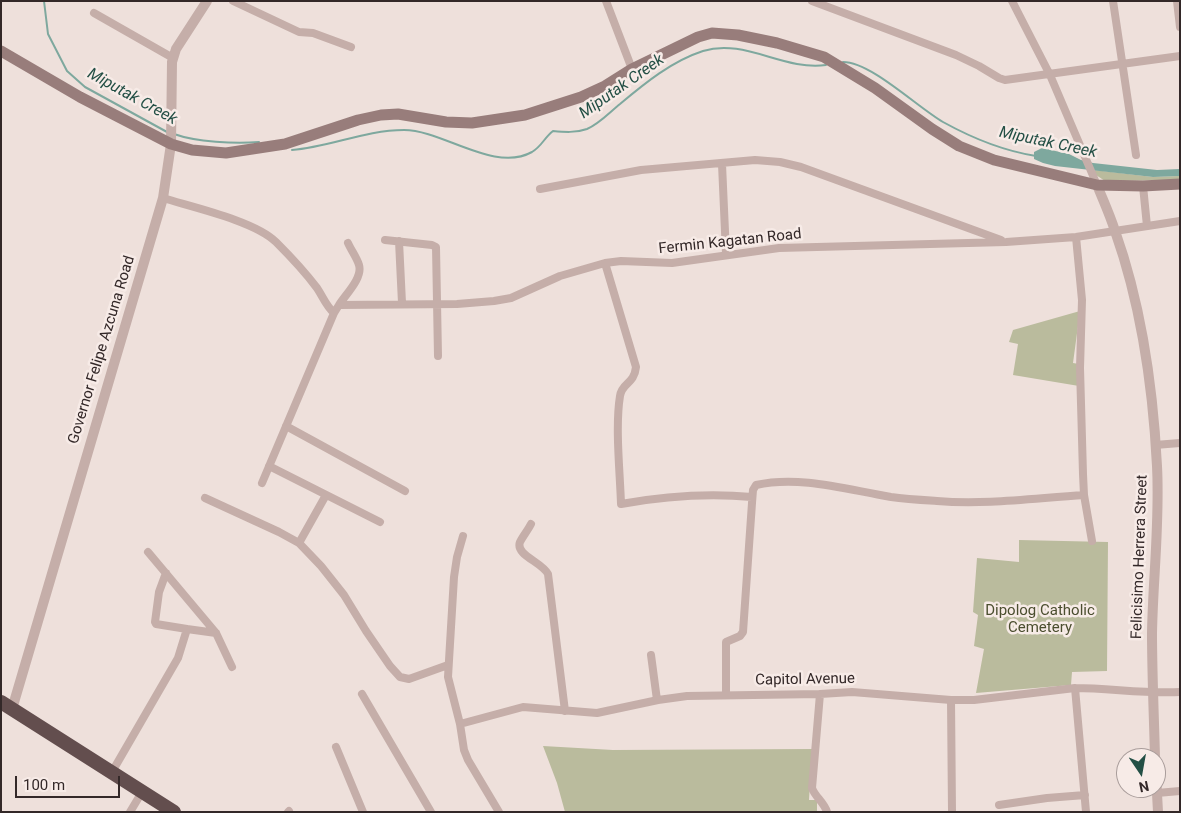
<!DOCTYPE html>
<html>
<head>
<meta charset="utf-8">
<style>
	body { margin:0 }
	#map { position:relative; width:1181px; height:813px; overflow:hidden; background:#eee0db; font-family:Roboto,sans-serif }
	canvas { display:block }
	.frame { position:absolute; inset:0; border:2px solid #332828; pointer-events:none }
	.north { position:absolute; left:1116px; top:748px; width:50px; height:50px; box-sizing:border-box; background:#f7ebe7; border:1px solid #a99d9b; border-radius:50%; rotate:168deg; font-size:14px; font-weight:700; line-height:20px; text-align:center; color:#332828 }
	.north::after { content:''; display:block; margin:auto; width:18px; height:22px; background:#234f45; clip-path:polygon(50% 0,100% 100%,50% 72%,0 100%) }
	.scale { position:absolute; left:15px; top:776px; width:105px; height:22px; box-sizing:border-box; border:2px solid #332828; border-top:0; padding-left:6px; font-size:15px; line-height:18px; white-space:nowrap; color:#332828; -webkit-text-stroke:4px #f7ebe7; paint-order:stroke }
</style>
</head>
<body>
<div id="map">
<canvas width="1181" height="813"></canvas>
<div class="frame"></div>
<div class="north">N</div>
<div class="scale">100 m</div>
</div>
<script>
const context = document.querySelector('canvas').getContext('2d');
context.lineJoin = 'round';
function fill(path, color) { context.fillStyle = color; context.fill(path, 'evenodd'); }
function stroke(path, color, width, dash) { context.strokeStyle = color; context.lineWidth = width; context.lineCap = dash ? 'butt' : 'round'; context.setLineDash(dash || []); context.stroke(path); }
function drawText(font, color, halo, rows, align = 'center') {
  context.font = font + ' Roboto,sans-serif'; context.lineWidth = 5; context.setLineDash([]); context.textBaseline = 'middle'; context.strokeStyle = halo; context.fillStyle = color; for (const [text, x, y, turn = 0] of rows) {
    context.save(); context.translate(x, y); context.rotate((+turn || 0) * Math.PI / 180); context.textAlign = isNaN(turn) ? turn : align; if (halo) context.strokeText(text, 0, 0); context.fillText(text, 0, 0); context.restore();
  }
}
const green = new Path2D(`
	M 1094,170 L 1153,177 L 1180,176 L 1180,180 L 1105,181 L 1096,175 Z
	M 1080,311 L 1073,363 L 1079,364 L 1079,386 L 1013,375 L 1018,344 L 1009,342 L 1013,330 Z
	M 1019,540 L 1108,542 L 1107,671 L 1072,672 L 1071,685 L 976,693 L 984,649 L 974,646 L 978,615 L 973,612 L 977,558 L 1019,562 Z
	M 543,746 L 613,750 L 812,749 L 809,800 L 817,800 L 817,812 L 565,812 L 557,783 Z`);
const water = new Path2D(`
	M 1042,148 L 1069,154 L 1081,160 L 1093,163 L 1157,170 L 1180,169 L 1180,176 L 1153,177 L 1055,166 L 1043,163 L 1034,159 L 1034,152 Z`);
const stream = new Path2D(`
	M 44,1 L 48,34 L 67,71 L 85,87 L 167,132
	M 843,62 C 871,62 917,107 943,122 C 972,138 1004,151 1036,156
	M 174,134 C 196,142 235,144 259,142
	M 292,150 C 330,147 365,130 404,130 C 443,130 494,173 532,152 C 542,146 544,138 553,131 C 564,132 576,133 587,129 C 599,124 610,112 620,104 C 645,83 672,61 703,51 C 745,38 783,71 826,65`);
const minor = new Path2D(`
	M 233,1 L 299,32 L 313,33 L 351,47
	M 606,1 L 632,69
	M 812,1 L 956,55 L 979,66 L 999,78 L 1005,80 L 1180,56
	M 1012,1 L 1050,75 L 1097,185
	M 1113,1 L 1136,155
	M 1177,1 L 1180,27
	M 94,13 L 173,58
	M 722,164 L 726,254
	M 1143,186 L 1147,226
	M 540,189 L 641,170 L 755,160 L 780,162 L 801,167 L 1001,240
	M 163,198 C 192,207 255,221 276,242 C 290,256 305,272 317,288 C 323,297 326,306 334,313
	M 1076,237 L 1082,300 L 1080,368 L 1083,474 L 1084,495 L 1092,541
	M 385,240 L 432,245 L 436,247 L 438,356
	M 399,241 L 402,303
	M 605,263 L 636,367 C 634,385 622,382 620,396 C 615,427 620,472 621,504 C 665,496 708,493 752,497
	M 339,305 C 345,295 363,278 359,265 C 357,258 351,250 348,243
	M 286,426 L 405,491
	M 1155,445 L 1180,443
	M 269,466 L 380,522
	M 262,483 L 334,313 L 339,305 L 457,304 L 494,301 L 511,298 L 560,276 L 605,263 L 621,261 L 672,263 L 779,248 L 1006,242 L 1076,237 L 1180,221
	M 205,498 L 279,532 L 299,543 L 321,566 L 344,595 L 366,631 L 390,666 L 400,677 L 409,679 L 448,665
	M 531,524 C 528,530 523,536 520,542 C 515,555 542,562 548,574 L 565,711
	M 463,536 L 457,557 L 454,577 L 448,677 L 460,724 L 464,750 L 468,760 L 499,812
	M 299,543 L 326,495
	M 148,552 L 216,633 L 232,667
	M 166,573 L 159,592 L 155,622 L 156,624 L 187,629
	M 651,655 L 657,700
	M 1075,688 L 1086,812
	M 362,694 L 431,812
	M 820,694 L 812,788 C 815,797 824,802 827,812
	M 726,695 L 726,642 L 740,636 L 743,632 L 752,503 L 753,490 L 756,485 C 800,475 848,490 891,497 C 906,499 922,500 937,501 C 986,505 1035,498 1084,495
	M 951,700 L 952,812
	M 460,724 L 523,707 L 597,713 L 658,700 L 687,696 L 820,694 L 852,692 L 951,700 L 974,700 L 1075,688 C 1110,688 1144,694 1180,692
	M 336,747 L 363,812
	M 112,772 L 178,658 L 187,629 L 216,633
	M 1157,793 L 1180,791
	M 999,805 L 1047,798 L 1085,795
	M 130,812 L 142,792
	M 288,812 L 289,811`);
const tertiary = new Path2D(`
	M 1097,185 C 1103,200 1110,215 1115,231 C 1141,304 1153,388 1157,466 C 1160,522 1153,577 1152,633 C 1152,674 1154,716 1155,758
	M 12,709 L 163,198 L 171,144 L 172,62 L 176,49 L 207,1
	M 1156,775 L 1158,812`);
const secondary = new Path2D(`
	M 1,51 L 80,97 L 171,144 L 192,150 L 226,153 L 285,144 L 358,120 L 381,115 L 398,114 L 446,122 L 472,123 L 525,115 L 581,97 L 605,86 L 632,69 L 698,37 L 712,33 L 738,35 L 777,43 L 824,57 L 875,88 L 932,129 L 959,146 L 994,160 L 1097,185 L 1143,186 L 1180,184`);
const trunk = new Path2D(`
	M 1,702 L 174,812`);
const streetNames = [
	["Fermin Kagatan Road",730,242,-6],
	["Governor Felipe Azcuna Road",102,350,-73],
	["Felicisimo Herrera Street",1140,557,-88],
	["Capitol Avenue",805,680,-1]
];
const parkNames = [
	["Dipolog Catholic",1040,611],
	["Cemetery",1040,628]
];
const waterNames = [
	["Miputak Creek",622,87,-35],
	["Miputak Creek",132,97,29],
	["Miputak Creek",1048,143,12]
];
fill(green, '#babb9d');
fill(water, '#7ea89e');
stroke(stream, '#7ea89e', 2);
stroke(minor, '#c5aea9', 8);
stroke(tertiary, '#c5aea9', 10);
stroke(secondary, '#987d7b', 11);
stroke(trunk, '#634e4e', 14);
drawText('15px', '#332828', '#f7ebe7', streetNames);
drawText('15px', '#4b4e2f', '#f7ebe7', parkNames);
drawText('italic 16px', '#234f45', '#f7ebe7', waterNames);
</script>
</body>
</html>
